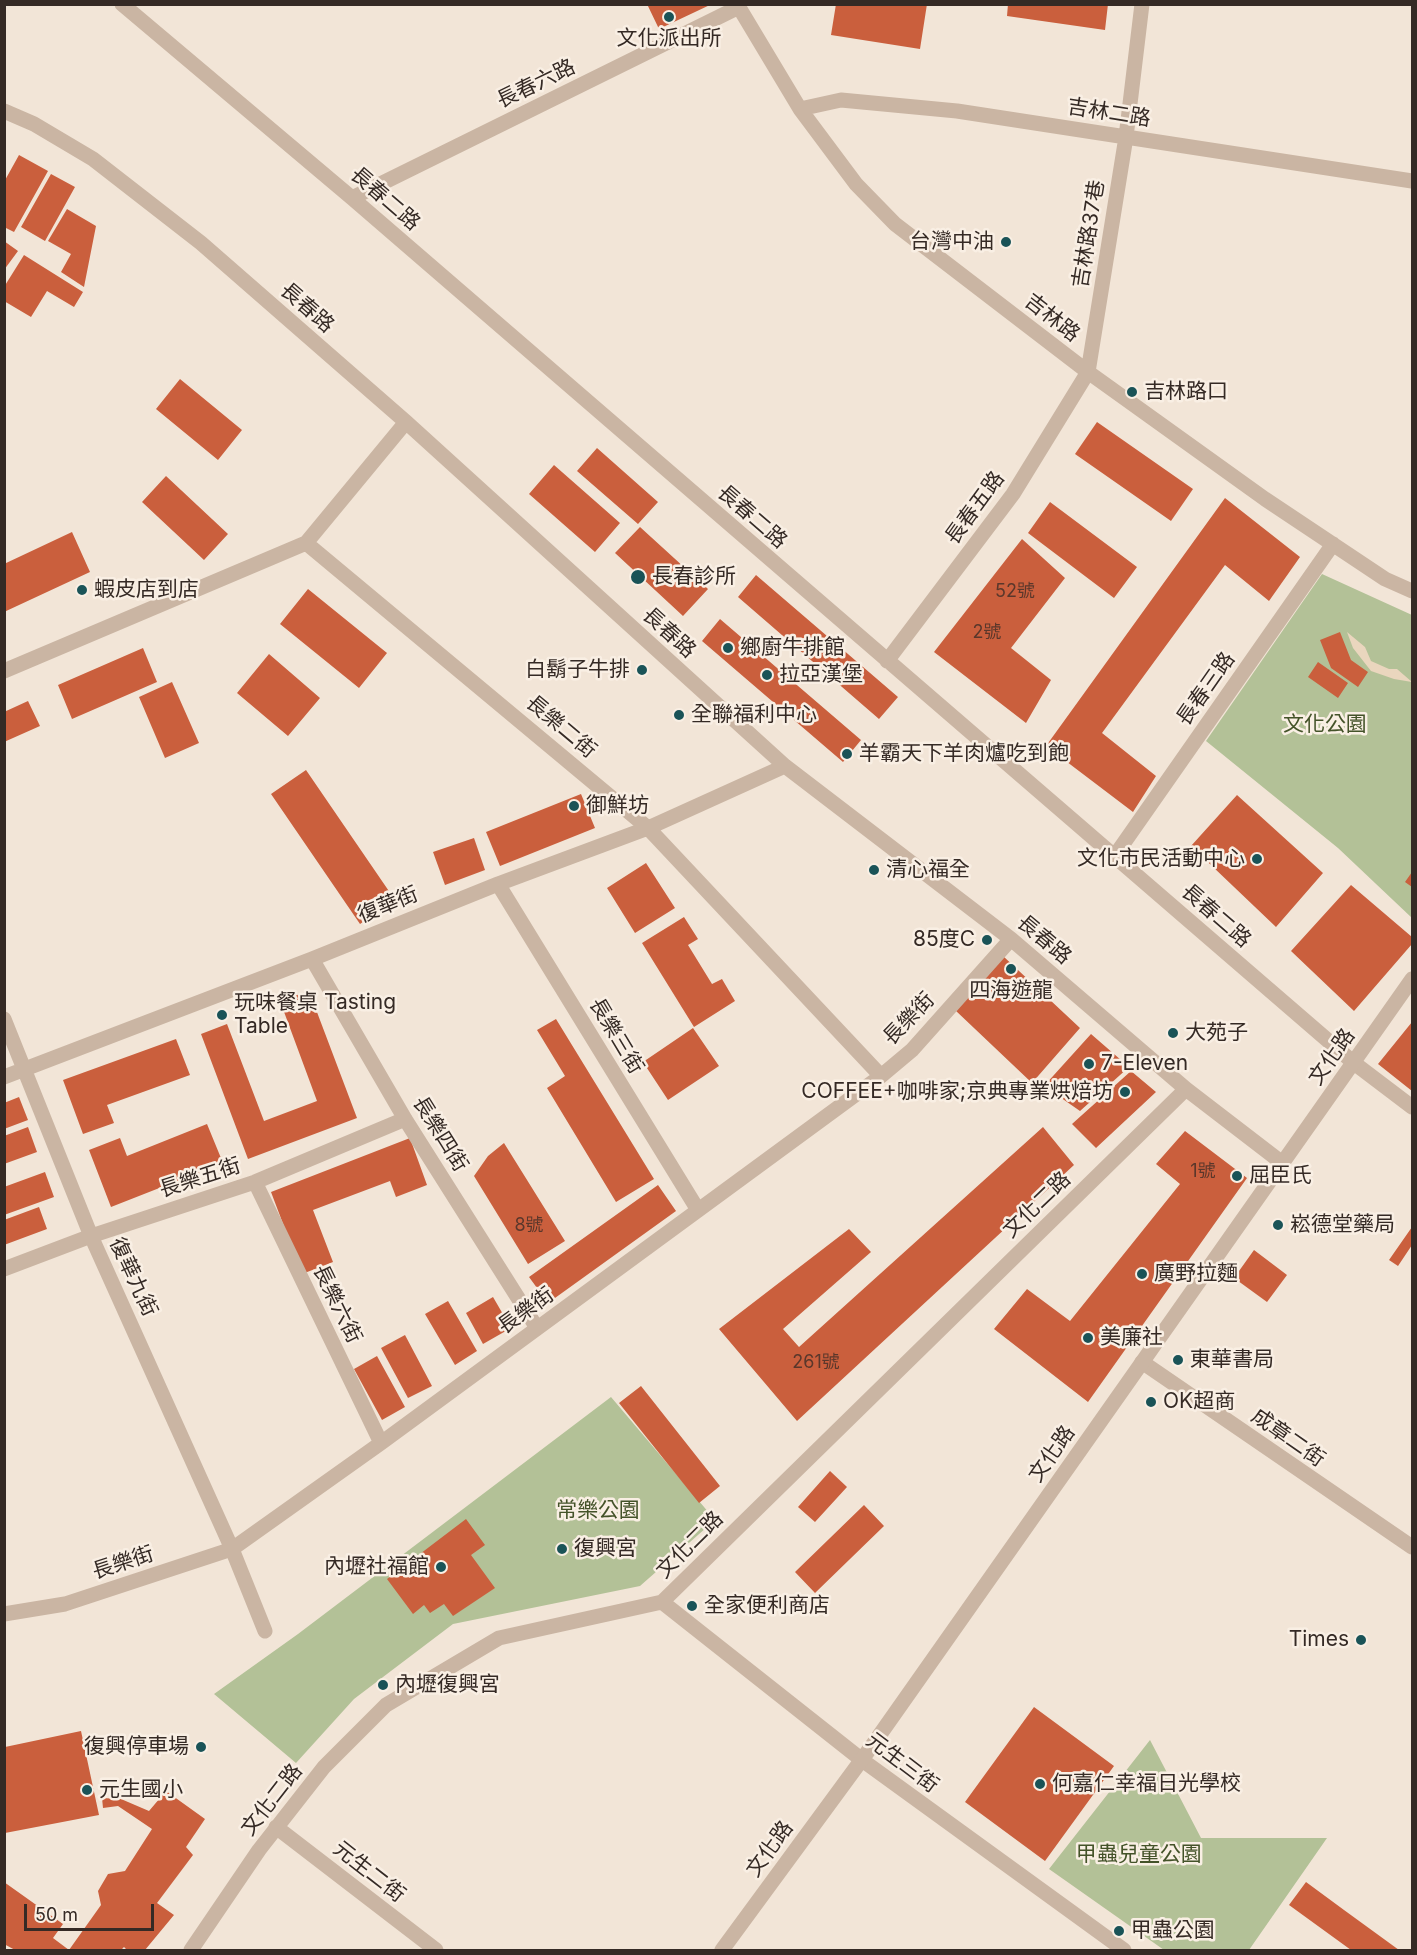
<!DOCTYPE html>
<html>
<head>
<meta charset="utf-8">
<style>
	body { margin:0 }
	#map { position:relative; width:1417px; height:1955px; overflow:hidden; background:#f2e5d7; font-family:Inter,sans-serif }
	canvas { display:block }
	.frame { position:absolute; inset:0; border:6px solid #352a25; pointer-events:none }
	.scale { position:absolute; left:24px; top:1904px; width:130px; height:27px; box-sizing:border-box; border:3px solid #352a25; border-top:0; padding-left:8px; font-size:18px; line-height:21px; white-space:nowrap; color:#352a25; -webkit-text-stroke:4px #f9efe4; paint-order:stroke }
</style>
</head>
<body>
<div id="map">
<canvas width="1417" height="1955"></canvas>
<div class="frame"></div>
<div class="scale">50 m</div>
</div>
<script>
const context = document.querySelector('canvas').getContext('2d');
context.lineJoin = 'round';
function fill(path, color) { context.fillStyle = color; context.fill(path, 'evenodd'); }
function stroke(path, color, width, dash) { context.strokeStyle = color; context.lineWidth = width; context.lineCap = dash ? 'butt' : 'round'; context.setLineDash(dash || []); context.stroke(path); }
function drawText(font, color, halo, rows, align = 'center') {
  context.font = font + ' Inter,"Noto Sans TC",sans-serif'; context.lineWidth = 5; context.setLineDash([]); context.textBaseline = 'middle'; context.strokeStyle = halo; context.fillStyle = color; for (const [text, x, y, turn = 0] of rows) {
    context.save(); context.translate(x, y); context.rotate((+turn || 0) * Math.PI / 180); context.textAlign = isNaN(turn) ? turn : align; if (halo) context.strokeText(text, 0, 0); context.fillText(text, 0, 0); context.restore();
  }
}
const green = new Path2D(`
	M 1322,574 L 1412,615 L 1412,918 L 1338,848 L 1206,741 Z
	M 611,1397 L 715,1520 L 640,1586 L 453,1624 L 354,1699 L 296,1763 L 214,1694 L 298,1634 Z
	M 1150,1740 L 1201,1838 L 1327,1838 L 1249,1950 L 1164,1950 L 1049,1869 Z`);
const plaza = new Path2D(`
	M 1347,632 L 1365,647 L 1371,661 L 1389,669 L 1397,669 L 1412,682 L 1394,679 L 1371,671 L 1353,648 Z`);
const building = new Path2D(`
	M 647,4 L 712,4 L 659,29 Z
	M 836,4 L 927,4 L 920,49 L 831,35 Z
	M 1008,4 L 1108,4 L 1105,30 L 1007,16 Z
	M 19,155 L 48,171 L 14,232 L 4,227 L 4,182 Z
	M 51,174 L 75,187 L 45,241 L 21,227 Z
	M 67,209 L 96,226 L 84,287 L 61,272 L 71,254 L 48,241 Z
	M 4,241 L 18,251 L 4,270 Z
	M 24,255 L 83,292 L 74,307 L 47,291 L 31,317 L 4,301 L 4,287 Z
	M 180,379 L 242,430 L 218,460 L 156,409 Z
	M 1097,422 L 1193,489 L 1171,521 L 1075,454 Z
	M 597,448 L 658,502 L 638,524 L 577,471 Z
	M 554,465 L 620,523 L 595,552 L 529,494 Z
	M 166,476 L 228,534 L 204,560 L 142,502 Z
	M 1225,498 L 1300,557 L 1269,601 L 1225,565 L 1102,733 L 1156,776 L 1133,812 L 1046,746 Z
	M 1050,502 L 1137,567 L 1114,598 L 1028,533 Z
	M 640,527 L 708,589 L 683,616 L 615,553 Z
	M 72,532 L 90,572 L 4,612 L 4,564 Z
	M 1022,539 L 1065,578 L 1011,648 L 1051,680 L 1026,723 L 934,652 Z
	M 756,575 L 898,697 L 879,719 L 738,597 Z
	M 308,589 L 387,653 L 359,688 L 280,624 Z
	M 720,619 L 861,740 L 843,762 L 702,641 Z
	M 1340,632 L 1351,660 L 1368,672 L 1358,687 L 1331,668 L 1320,640 Z
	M 143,648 L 157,682 L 72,719 L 58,685 Z
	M 269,654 L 320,698 L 288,736 L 237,693 Z
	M 1318,662 L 1348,683 L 1338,698 L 1308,677 Z
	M 172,682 L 199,743 L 165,758 L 139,697 Z
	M 28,701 L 40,726 L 4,742 L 4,712 Z
	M 306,770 L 395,900 L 360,924 L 271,794 Z
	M 581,794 L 595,828 L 500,866 L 486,832 Z
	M 1237,795 L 1323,873 L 1276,927 L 1191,846 Z
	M 474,838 L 485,870 L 445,885 L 433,852 Z
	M 646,863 L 675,908 L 635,933 L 607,888 Z
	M 1412,872 L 1412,887 L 1405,882 Z
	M 1351,885 L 1412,937 L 1412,944 L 1354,1011 L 1291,951 Z
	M 684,917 L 698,939 L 688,945 L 712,984 L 722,979 L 735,1001 L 694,1027 L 642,943 Z
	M 1003,956 L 1080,1028 L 1032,1083 L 955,1010 Z
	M 309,991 L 357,1118 L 248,1159 L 201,1034 L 227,1024 L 264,1121 L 317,1101 L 280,1001 Z
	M 556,1019 L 654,1179 L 616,1202 L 547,1088 L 565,1076 L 537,1030 Z
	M 1412,1022 L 1412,1091 L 1378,1064 Z
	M 693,1028 L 719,1066 L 668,1100 L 643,1062 Z
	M 1091,1034 L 1129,1067 L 1080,1111 L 1044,1086 Z
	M 176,1039 L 190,1075 L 107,1105 L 114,1123 L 83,1134 L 63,1080 Z
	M 1131,1071 L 1156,1092 L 1096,1148 L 1072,1124 Z
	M 19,1097 L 28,1120 L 4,1129 L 4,1103 Z
	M 207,1124 L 223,1163 L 111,1207 L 89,1150 L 120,1138 L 127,1156 Z
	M 28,1127 L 37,1152 L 4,1164 L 4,1136 Z
	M 1043,1127 L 1074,1165 L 797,1421 L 719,1329 L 849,1229 L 871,1252 L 783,1329 L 799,1347 Z
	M 1185,1131 L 1247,1178 L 1088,1402 L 994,1329 L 1027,1289 L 1070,1321 L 1180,1184 L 1156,1164 Z
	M 410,1138 L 427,1185 L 396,1197 L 390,1181 L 313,1210 L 333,1262 L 302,1274 L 271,1192 Z
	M 504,1143 L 565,1241 L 528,1264 L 474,1176 L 488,1156 Z
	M 45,1172 L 54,1197 L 4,1215 L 4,1187 Z
	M 658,1185 L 676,1211 L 548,1303 L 529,1277 Z
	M 39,1207 L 47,1229 L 4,1245 L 4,1220 Z
	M 1412,1227 L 1412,1245 L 1398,1266 L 1389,1260 Z
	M 1254,1250 L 1287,1275 L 1267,1302 L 1234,1278 Z
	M 493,1297 L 511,1328 L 483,1344 L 466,1313 Z
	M 448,1301 L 477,1351 L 455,1365 L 425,1314 Z
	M 405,1335 L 432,1386 L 408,1398 L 381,1348 Z
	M 377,1356 L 405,1407 L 382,1420 L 354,1369 Z
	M 641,1386 L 720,1486 L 699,1503 L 619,1403 Z
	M 830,1471 L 847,1487 L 815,1522 L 798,1507 Z
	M 864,1505 L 884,1526 L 815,1593 L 795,1572 Z
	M 466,1519 L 485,1545 L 471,1555 L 495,1588 L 453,1616 L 444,1604 L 430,1613 L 424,1605 L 413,1614 L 387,1579 Z
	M 1034,1707 L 1114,1766 L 1045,1861 L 965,1802 Z
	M 81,1731 L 99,1815 L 5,1833 L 5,1747 Z
	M 166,1791 L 205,1819 L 186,1847 L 193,1855 L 157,1903 L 174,1915 L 145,1950 L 127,1950 L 124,1947 L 121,1950 L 15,1950 L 4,1944 L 4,1882 L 63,1924 L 53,1938 L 69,1950 L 101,1905 L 98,1891 L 108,1874 L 125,1871 L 152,1829 L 118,1806 L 103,1808 L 102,1798 L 121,1799 L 149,1811 Z
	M 1306,1882 L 1344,1910 L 1399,1950 L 1351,1950 L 1289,1905 Z`);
const minor = new Path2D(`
	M 122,4 L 352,198 L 1354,1063 L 1412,1107
	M 737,4 L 800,109 L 856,184 L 895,224 L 1088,372 L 1265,499 L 1385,579 L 1412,591
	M 800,109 L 841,100 L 957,111 L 1412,181
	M 4,111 L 34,124 L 93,159 L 201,243 L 406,422 L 785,766 L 1011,939 L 1186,1089 L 1281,1162
	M 352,198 L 739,7
	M 406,422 L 306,543 L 648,828 L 881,1076
	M 887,661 L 1013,494 L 1088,372 L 1126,137 L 1142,4
	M 4,671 L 306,543
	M 1114,857 L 1333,544
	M 498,884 L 698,1210
	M 312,959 L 405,1119 L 537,1328
	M 4,1019 L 91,1236 L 232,1549 L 265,1631
	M 4,1077 L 312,959 L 498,884 L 648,828 L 785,766
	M 255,1182 L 381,1443
	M 4,1269 L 91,1236 L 255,1182 L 405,1119
	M 1142,1362 L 1412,1547
	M 662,1602 L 862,1760 L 1124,1950
	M 4,1614 L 65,1604 L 232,1549 L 381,1443 L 881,1076 L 912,1050 L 1011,939
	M 276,1827 L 436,1950
	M 191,1950 L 259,1850 L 324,1767 L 386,1705 L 499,1638 L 662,1602 L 1186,1089`);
const tertiary = new Path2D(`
	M 722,1950 L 874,1743 L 1412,979`);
const markers = [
	[669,17,6,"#1a5357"],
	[1006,242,6,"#1a5357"],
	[1132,392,6,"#1a5357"],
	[638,577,8,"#1a5357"],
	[82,590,6,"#1a5357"],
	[728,648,6,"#1a5357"],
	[642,670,6,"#1a5357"],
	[767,675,6,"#1a5357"],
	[679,715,6,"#1a5357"],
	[847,754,6,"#1a5357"],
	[574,806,6,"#1a5357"],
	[1257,859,6,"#1a5357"],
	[874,870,6,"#1a5357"],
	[987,940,6,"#1a5357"],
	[1011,969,6,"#1a5357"],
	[222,1015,6,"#1a5357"],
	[1173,1033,6,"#1a5357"],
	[1089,1064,6,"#1a5357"],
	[1125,1092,6,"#1a5357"],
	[1237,1176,6,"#1a5357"],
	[1278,1225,6,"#1a5357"],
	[1142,1274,6,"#1a5357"],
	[1088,1338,6,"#1a5357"],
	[1178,1360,6,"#1a5357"],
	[1151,1402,6,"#1a5357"],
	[562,1549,6,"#1a5357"],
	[441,1567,6,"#1a5357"],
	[692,1606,6,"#1a5357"],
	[1361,1640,6,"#1a5357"],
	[383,1685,6,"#1a5357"],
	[201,1747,6,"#1a5357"],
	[1040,1784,6,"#1a5357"],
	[87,1790,6,"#1a5357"],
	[1119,1931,6,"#1a5357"]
];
const numberNames = [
	["52號",1015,592],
	["2號",987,633],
	["1號",1203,1172],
	["8號",529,1226],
	["261號",816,1363]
];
const poiNames = [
	["文化派出所",669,39,"center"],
	["台灣中油",994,242,"right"],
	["吉林路口",1144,392],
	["長春診所",652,577],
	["蝦皮店到店",94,590],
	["鄉廚牛排館",740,648],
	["白鬍子牛排",630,670,"right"],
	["拉亞漢堡",779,675],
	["全聯福利中心",691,715],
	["羊霸天下羊肉爐吃到飽",859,754],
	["御鮮坊",586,806],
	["文化市民活動中心",1245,859,"right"],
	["清心福全",886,870],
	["85度C",975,940,"right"],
	["四海遊龍",1011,991,"center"],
	["玩味餐桌 Tasting",234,1003],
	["Table",234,1027],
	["大苑子",1185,1033],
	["7-Eleven",1101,1064],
	["COFFEE+咖啡家;京典專業烘焙坊",1113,1092,"right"],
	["屈臣氏",1249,1176],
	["崧德堂藥局",1290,1225],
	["廣野拉麵",1154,1274],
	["美廉社",1100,1338],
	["東華書局",1190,1360],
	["OK超商",1163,1402],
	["復興宮",574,1549],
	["內壢社福館",429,1567,"right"],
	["全家便利商店",704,1606],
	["Times",1349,1640,"right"],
	["內壢復興宮",395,1685],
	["復興停車場",189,1747,"right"],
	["何嘉仁幸福日光學校",1052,1784],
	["元生國小",99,1790],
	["甲蟲公園",1131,1931]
];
const streetNames = [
	["長春六路",536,84,-26],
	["吉林二路",1109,113,9],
	["長春二路",385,199,41],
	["吉林路37巷",1089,234,-81],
	["長春路",307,308,41],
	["吉林路",1052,318,38],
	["長春五路",975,508,-54],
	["長春二路",752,517,41],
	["長春路",669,633,42],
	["長春三路",1206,689,-55],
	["長樂二街",561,727,40],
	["復華街",388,905,-22],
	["長春二路",1216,916,41],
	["長春路",1044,940,40],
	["長樂街",909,1019,-46],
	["長樂三街",616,1036,59],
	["文化路",1332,1057,-55],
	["長樂四街",440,1134,58],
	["長樂五街",200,1178,-18],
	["文化二路",1037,1205,-44],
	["復華九街",133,1277,65],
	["長樂六街",337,1304,64],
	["長樂街",526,1311,-36],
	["成章二街",1288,1438,35],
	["文化路",1052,1454,-55],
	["文化二路",690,1545,-45],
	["長樂街",123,1563,-18],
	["元生三街",902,1763,37],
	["文化二路",272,1800,-52],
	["文化路",770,1849,-54],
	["元生二街",369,1872,38]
];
const parkNames = [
	["文化公園",1325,725],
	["常樂公園",598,1511],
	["甲蟲兒童公園",1139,1855]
];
fill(green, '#b3c197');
fill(plaza, '#ead6be');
fill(building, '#ca5f3d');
stroke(minor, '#cab5a3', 15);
stroke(tertiary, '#cab5a3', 15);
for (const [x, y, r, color] of markers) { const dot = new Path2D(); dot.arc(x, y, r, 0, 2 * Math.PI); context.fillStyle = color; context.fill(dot); stroke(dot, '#f9efe4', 2); }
drawText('18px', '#5a372b', null, numberNames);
drawText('21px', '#352a25', '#f9efe4', poiNames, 'left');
drawText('21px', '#352a25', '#f9efe4', streetNames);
drawText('21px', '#445329', '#f9efe4', parkNames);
</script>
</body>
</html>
